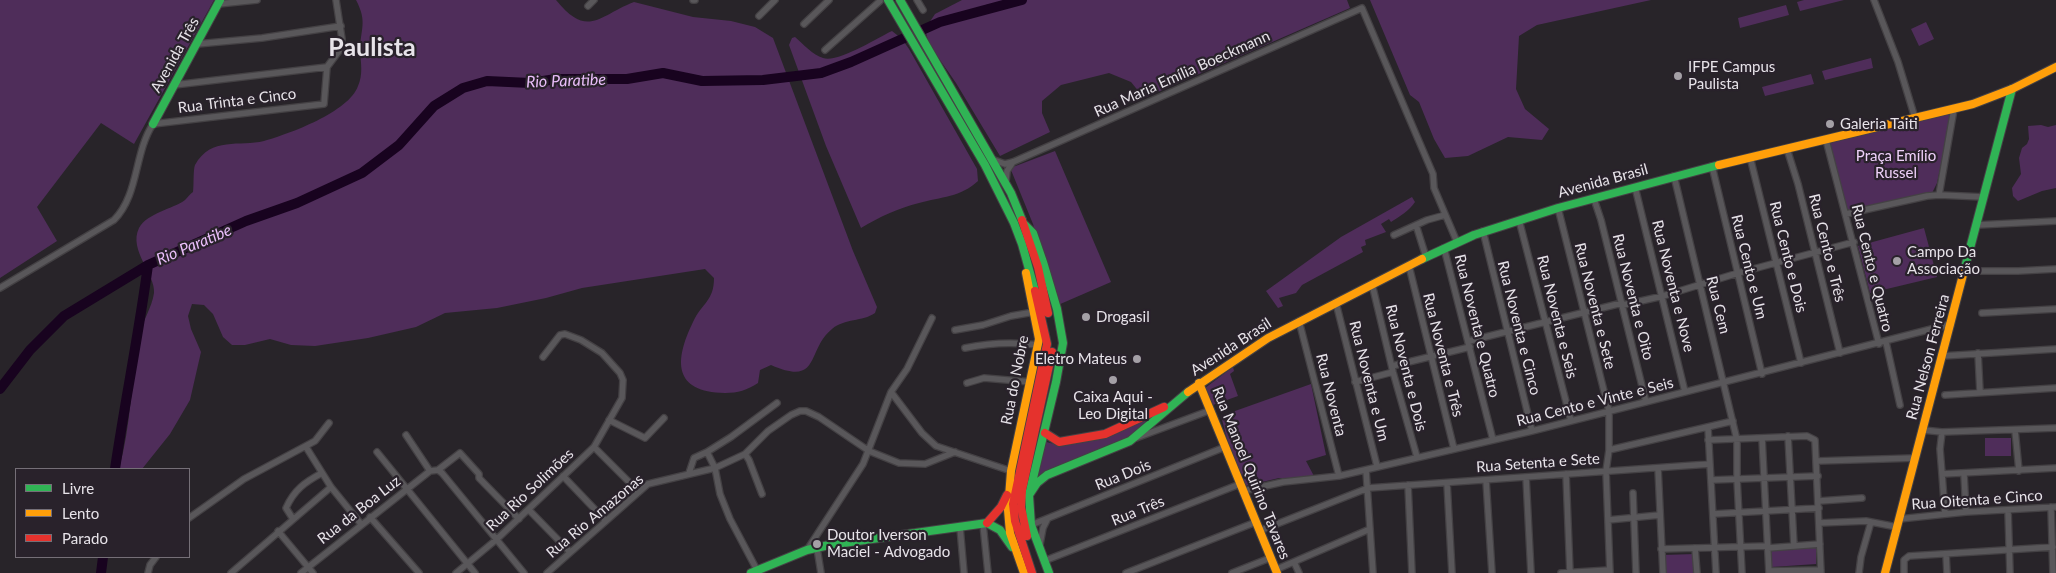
<!DOCTYPE html>
<html>
<head>
<meta charset="utf-8">
<style>
	body { margin:0 }
	#map { position:relative; width:2056px; height:573px; overflow:hidden; background:#282429; font-family:Lato,sans-serif }
	canvas { display:block }
	.legend { position:absolute; left:15px; top:468px; width:175px; height:90px; box-sizing:border-box; background:#29222b; border:1px solid #756f77; margin:0; padding:6px 9px; list-style:none; font-size:15px; color:#e7e3e9 }
	.legend li { display:flex; align-items:center; gap:10px; height:25px }
	.legend b { width:25px; border:1px solid #756f77 }
</style>
</head>
<body>
<div id="map">
<canvas width="2056" height="573"></canvas>
<ul class="legend">
<li><b style="height:6px;background:#30b455"></b>Livre</li>
<li><b style="height:6px;background:#ff9f0a"></b>Lento</li>
<li><b style="height:6px;background:#e5322d"></b>Parado</li>
</ul>
</div>
<script>
const context = document.querySelector('canvas').getContext('2d');
context.lineJoin = 'round';
function fill(path, color) { context.fillStyle = color; context.fill(path, 'evenodd'); }
function stroke(path, color, width, dash) { context.strokeStyle = color; context.lineWidth = width; context.lineCap = dash ? 'butt' : 'round'; context.setLineDash(dash || []); context.stroke(path); }
function drawText(font, color, halo, rows, align = 'center') {
  context.font = font + ' Lato,sans-serif'; context.lineWidth = 4.5; context.setLineDash([]); context.textBaseline = 'middle'; context.strokeStyle = halo; context.fillStyle = color; for (const [text, x, y, turn = 0] of rows) {
    context.save(); context.translate(x, y); context.rotate((+turn || 0) * Math.PI / 180); context.textAlign = isNaN(turn) ? turn : align; if (halo) context.strokeText(text, 0, 0); context.fillText(text, 0, 0); context.restore();
  }
}
const green = new Path2D(`
	M 0,0 L 214,0 L 134,144 L 101,123 L 37,207 L 57,241 L 0,278 Z
	M 356,0 L 556,0 C 588,39 598,16 634,2 L 693,17 L 731,21 L 755,27 L 773,38 L 853,251 L 877,307 L 875,313 C 862,322 845,318 832,329 C 806,350 821,387 771,365 L 760,370 L 758,383 C 747,390 738,393 725,393 C 673,392 674,361 693,322 C 702,303 714,301 714,278 L 705,269 L 582,288 L 546,298 L 497,308 L 445,313 L 416,327 L 368,338 L 315,346 L 291,345 L 270,339 L 245,345 L 232,345 L 223,337 L 213,314 L 204,305 L 192,304 L 188,316 L 191,329 L 201,352 L 190,400 L 170,434 L 142,469 L 119,469 C 131,426 131,381 139,337 C 142,321 152,308 154,293 C 156,275 128,250 139,228 C 147,213 173,209 185,200 C 187,198 190,194 193,192 C 194,185 193,170 195,165 C 211,136 240,147 264,141 C 289,134 349,112 358,86 C 363,75 361,63 360,52 C 360,29 368,23 356,0 Z
	M 962,0 L 1347,0 L 1350,8 L 1144,98 L 1131,82 L 1109,73 L 1061,85 L 1042,101 L 1042,113 L 1050,132 L 1000,156 L 956,83 L 929,44 L 925,29 L 935,14 Z
	M 1370,0 L 1651,0 L 1537,25 L 1519,36 L 1516,89 L 1525,109 L 1549,129 L 1542,140 L 1508,137 L 1468,156 L 1445,158 L 1434,139 L 1419,102 L 1410,95 Z
	M 1804,0 L 1844,0 L 1800,11 L 1797,2 Z
	M 1786,5 L 1789,15 L 1740,28 L 1738,18 Z
	M 1926,22 L 1934,39 L 1919,46 L 1911,29 Z
	M 892,31 L 902,39 L 909,49 L 977,169 L 978,181 C 961,197 941,197 919,203 C 899,208 879,217 861,228 L 826,146 L 789,45 L 792,38 L 795,37 C 803,44 813,55 823,58 C 838,63 877,38 892,31 Z
	M 1871,58 L 1873,68 L 1825,80 L 1822,71 Z
	M 1811,74 L 1814,84 L 1765,96 L 1762,87 Z
	M 1952,113 L 1937,183 L 1932,193 L 1848,212 L 1829,143 Z
	M 2041,125 L 2048,127 L 2056,125 L 2056,188 L 2042,191 L 2018,201 L 2013,196 L 2012,188 L 2021,174 L 2019,158 L 2022,148 L 2027,144 L 2029,139 L 2028,126 Z
	M 1055,151 L 1111,282 L 1058,305 L 1033,224 L 1011,170 L 1013,167 Z
	M 1412,197 L 1415,202 C 1409,211 1399,217 1391,222 L 1389,219 L 1381,224 L 1386,232 L 1365,240 L 1366,245 L 1361,247 L 1363,252 L 1302,285 L 1296,293 L 1279,298 L 1283,306 L 1278,308 L 1266,291 L 1341,237 Z
	M 1924,228 L 1937,277 L 1870,293 L 1858,246 Z
	M 1233,367 L 1234,371 L 1230,374 L 1238,396 L 1210,406 L 1205,388 Z
	M 1311,384 L 1326,455 L 1306,461 L 1315,478 L 1279,478 L 1245,486 L 1227,439 L 1221,416 Z
	M 1156,416 L 1127,441 L 1046,475 L 1031,489 L 1044,441 C 1068,453 1131,426 1156,416 Z
	M 1985,438 L 2011,438 L 2011,456 L 1985,456 Z
	M 1816,547 L 1816,564 L 1772,567 L 1771,550 Z
	M 1695,554 L 1696,573 L 1663,573 L 1663,555 Z`);
const river = new Path2D(`
	M 0,389 L 30,350 L 64,316 L 148,265 L 246,221 L 297,203 L 362,173 L 399,145 L 434,106 L 463,88 L 487,81 L 530,83 L 556,79 L 627,79 L 663,73 L 702,81 L 763,80 L 821,73 L 851,62 L 940,22 L 1022,0
	M 115,469 C 125,401 139,333 148,265
	M 101,573 L 103,557`);
const street = new Path2D(`
	M 693,0 L 695,0
	M 917,0 L 923,10
	M 1874,0 L 1898,62 L 1915,118
	M 218,4 L 257,0
	M 588,6 L 594,0
	M 759,16 L 775,0
	M 804,24 L 829,0
	M 197,44 L 262,38 L 341,26
	M 825,50 L 880,1
	M 174,85 L 327,67
	M 1826,140 L 1879,344
	M 1787,149 L 1798,184 L 1840,353
	M 1750,157 L 1801,363
	M 994,160 L 1005,164 L 1013,162 L 1362,8 L 1433,174 L 1434,188 L 1457,242
	M 1712,166 L 1762,374
	M 1674,176 L 1737,440 L 1737,479 L 1742,573
	M 1006,181 L 1007,171 L 1013,162
	M 1635,187 L 1685,392
	M 1939,195 L 1954,109
	M 1594,199 L 1601,220 L 1646,402
	M 1558,208 L 1609,411 L 1609,450 L 1606,471 L 1610,573
	M 1846,214 L 1927,196 L 1939,195 L 1984,197
	M 1519,220 L 1571,421
	M 1416,225 L 1426,257
	M 1977,225 L 2056,221
	M 1483,231 L 1532,431
	M 1394,235 L 1427,220 L 1445,215
	M 1444,248 L 1493,440
	M 1409,266 L 1454,449
	M 1965,271 L 2018,271 L 2056,269
	M 1372,284 L 1393,372 L 1417,457
	M 0,288 L 114,220 C 139,195 134,153 153,124 L 324,104 L 327,67 L 339,51 L 342,39 L 336,0
	M 1336,303 L 1377,466
	M 1623,305 L 1663,296 L 1738,273 L 1854,242
	M 1982,313 L 2056,309
	M 932,318 L 907,369 L 891,392 L 922,433 L 936,446 L 1011,471
	M 1299,321 L 1339,476
	M 955,330 L 983,325 L 1011,316 L 1034,312
	M 1469,341 L 1622,303
	M 1886,342 L 1900,405
	M 965,348 C 988,343 1015,342 1039,345
	M 1978,353 L 1980,392
	M 1942,356 L 2056,349
	M 1392,366 L 1470,347
	M 1355,382 L 1393,372
	M 967,383 L 984,378 L 1031,382
	M 1945,395 L 2056,388
	M 609,420 L 645,438 L 664,418
	M 1708,428 L 1716,573
	M 1923,430 L 1942,432 L 2056,428
	M 2015,430 L 2019,471
	M 1942,432 L 1940,449 L 1942,474 L 2056,468
	M 406,435 L 430,471
	M 1788,436 L 1794,546
	M 1136,438 L 1211,410
	M 1762,438 L 1769,573
	M 1708,440 L 1807,436 L 1815,440 L 1821,573
	M 306,447 L 331,487 L 361,524
	M 594,447 L 639,492
	M 1609,450 L 1733,421
	M 377,452 L 475,573
	M 745,454 L 749,460 L 762,494
	M 1817,461 L 1915,458
	M 1658,468 L 1663,573
	M 438,470 L 460,453 L 479,474 L 479,478 L 519,519
	M 1366,470 L 1373,573
	M 689,473 L 694,458 L 707,452
	M 1566,474 L 1570,573
	M 1942,474 L 1945,514
	M 1964,474 L 1966,512
	M 563,476 L 606,521
	M 1526,477 L 1531,573
	M 1486,480 L 1492,573
	M 1711,480 L 1818,476
	M 1447,483 L 1452,573
	M 1408,485 L 1412,573
	M 1243,491 L 1283,482 L 1339,476 L 1532,431 L 1951,324
	M 1633,493 L 1636,573
	M 1819,501 L 1862,498
	M 2051,507 L 2053,573
	M 529,510 L 570,552
	M 2008,510 L 2010,573
	M 1713,514 L 1819,508
	M 370,517 L 419,573
	M 189,518 L 244,479 L 315,441 L 329,423
	M 293,519 L 286,508 C 294,490 305,482 322,473
	M 1899,519 L 1966,512 L 2056,507
	M 1608,520 L 1660,515
	M 1819,523 L 1866,521 L 1897,527
	M 983,524 L 988,573
	M 1031,525 L 1225,447
	M 960,527 L 964,573
	M 278,531 L 313,573
	M 1259,531 L 1368,488 L 1710,464
	M 1040,544 L 1043,528 L 1047,520
	M 817,548 L 821,573
	M 1695,548 L 1697,573
	M 1768,548 L 1820,544
	M 1661,549 L 1768,546
	M 807,550 L 863,464 L 891,392
	M 1946,554 L 1947,573
	M 1044,561 L 1240,484
	M 1294,562 L 1299,573
	M 757,570 L 730,519 L 720,494 L 715,468 L 707,452 L 731,437 L 777,403
	M 1275,570 L 1370,529
	M 1769,571 L 1821,570
	M 148,573 L 150,565 L 156,557
	M 231,573 L 331,487
	M 301,573 L 430,471 L 438,470 L 442,473 L 524,573
	M 456,573 L 497,539 L 594,447 L 622,398 L 623,380 L 620,373 L 602,353 L 581,340 L 565,334 L 560,335 L 543,357
	M 547,573 L 648,484 L 715,468 L 745,454 L 768,431 L 791,415 L 800,411 L 806,411 L 819,417 L 869,451 L 899,463 L 925,464 L 955,452
	M 1126,573 L 1256,522
	M 1232,573 L 1270,558
	M 1561,573 L 1610,570
	M 1859,573 L 1861,557 L 1871,522
	M 1904,573 L 1904,560 L 1909,556 L 2053,547`);
const fast = new Path2D(`
	M 888,0 L 985,165 L 1014,223 L 1022,244 L 1035,291
	M 900,0 L 1011,193 L 1022,220
	M 153,124 L 220,0
	M 1025,225 L 1033,233 L 1043,262 L 1057,309 L 1063,343 L 1056,382 L 1029,495 L 1031,525 L 1049,573
	M 1422,259 L 1474,235 L 1558,208 L 1719,165
	M 1964,271 L 2012,89
	M 1029,495 L 1037,483 L 1047,475 L 1130,441 L 1188,392
	M 751,573 L 807,550 L 829,545 L 987,523 L 1000,530 L 1012,547`);
const slow = new Path2D(`
	M 1719,165 L 1973,104 L 2012,89 L 2056,67
	M 1199,383 L 1277,573
	M 1188,392 L 1268,338 L 1422,259
	M 1024,573 L 1010,533 L 1008,510 L 1011,471 L 1039,339 L 1026,273
	M 1885,573 L 1964,271`);
const jam = new Path2D(`
	M 1022,220 L 1038,267 L 1048,313
	M 1045,433 L 1059,442 L 1105,434 L 1164,407
	M 987,523 L 1001,507 L 1007,495
	M 1027,536 L 1021,507 L 1022,490 L 1052,352
	M 1032,573 L 1015,521 L 1013,504 L 1047,344 L 1035,291`);
const markers = [
	[1678,76,5,"#a4a0a6"],
	[1830,124,5,"#a4a0a6"],
	[1897,261,5,"#a4a0a6"],
	[1086,317,5,"#a4a0a6"],
	[1137,359,5,"#a4a0a6"],
	[1113,380,5,"#a4a0a6"],
	[817,544,5,"#a4a0a6"]
];
const streetNames = [
	["Avenida Três",175,55,-61],
	["Rua Maria Emília Boeckmann",1182,74,-24],
	["Rua Trinta e Cinco",237,101,-7],
	["Avenida Brasil",1603,181,-15],
	["Rua Cento e Três",1827,248,76],
	["Rua Cento e Dois",1788,257,76],
	["Rua Cento e Um",1749,267,76],
	["Rua Cento e Quatro",1872,268,76],
	["Rua Noventa e Nove",1673,286,76],
	["Rua Noventa e Oito",1633,297,76],
	["Rua Cem",1718,305,76],
	["Rua Noventa e Sete",1595,306,76],
	["Rua Noventa e Seis",1557,317,76],
	["Rua Noventa e Quatro",1477,326,76],
	["Rua Noventa e Cinco",1519,328,76],
	["Avenida Brasil",1231,347,-33],
	["Rua Noventa e Três",1443,355,76],
	["Rua Nelson Ferreira",1928,357,-75],
	["Rua Noventa e Dois",1406,368,76],
	["Rua do Nobre",1015,380,-79],
	["Rua Noventa e Um",1369,381,76],
	["Rua Noventa",1331,395,76],
	["Rua Cento e Vinte e Seis",1595,402,-14],
	["Rua Setenta e Sete",1538,463,-4],
	["Rua Manoel Quirino Tavares",1251,473,68],
	["Rua Dois",1123,475,-22],
	["Rua Rio Solimões",530,490,-43],
	["Rua Oitenta e Cinco",1977,500,-4],
	["Rua da Boa Luz",359,510,-38],
	["Rua Três",1138,511,-22],
	["Rua Rio Amazonas",595,516,-40]
];
const poiNames = [
	["IFPE Campus",1688,67],
	["Paulista",1688,84],
	["Galeria Taiti",1840,124],
	["Campo Da",1907,252],
	["Associação",1907,269],
	["Drogasil",1096,317],
	["Eletro Mateus",1127,359,"right"],
	["Caixa Aqui -",1113,397,"center"],
	["Leo Digital",1113,414,"center"],
	["Doutor Iverson",827,535],
	["Maciel - Advogado",827,552]
];
const parkNames = [
	["Praça Emílio",1896,156],
	["Russel",1896,173]
];
const waterNames = [
	["Rio Paratibe",566,81,-2],
	["Rio Paratibe",194,245,-23]
];
const townNames = [
	["Paulista",372,48]
];
fill(green, '#4f2d5a');
stroke(river, '#18031f', 10);
stroke(street, '#444144', 8);
stroke(fast, '#444144', 10);
stroke(slow, '#444144', 10);
stroke(jam, '#444144', 10);
stroke(street, '#59575a', 5.5);
stroke(fast, '#30b455', 8);
stroke(slow, '#ff9f0a', 8);
stroke(jam, '#e5322d', 8);
for (const [x, y, r, color] of markers) { const dot = new Path2D(); dot.arc(x, y, r, 0, 2 * Math.PI); context.fillStyle = color; context.fill(dot); stroke(dot, '#29222b', 2); }
drawText('15px', '#e7e3e9', '#29222b', streetNames);
drawText('15px', '#e7e3e9', '#29222b', poiNames, 'left');
drawText('15px', '#efd1fa', '#29222b', parkNames);
drawText('italic 16px', '#eabefa', '#29222b', waterNames);
drawText('bold 25px', '#e7e3e9', '#29222b', townNames);
</script>
</body>
</html>
